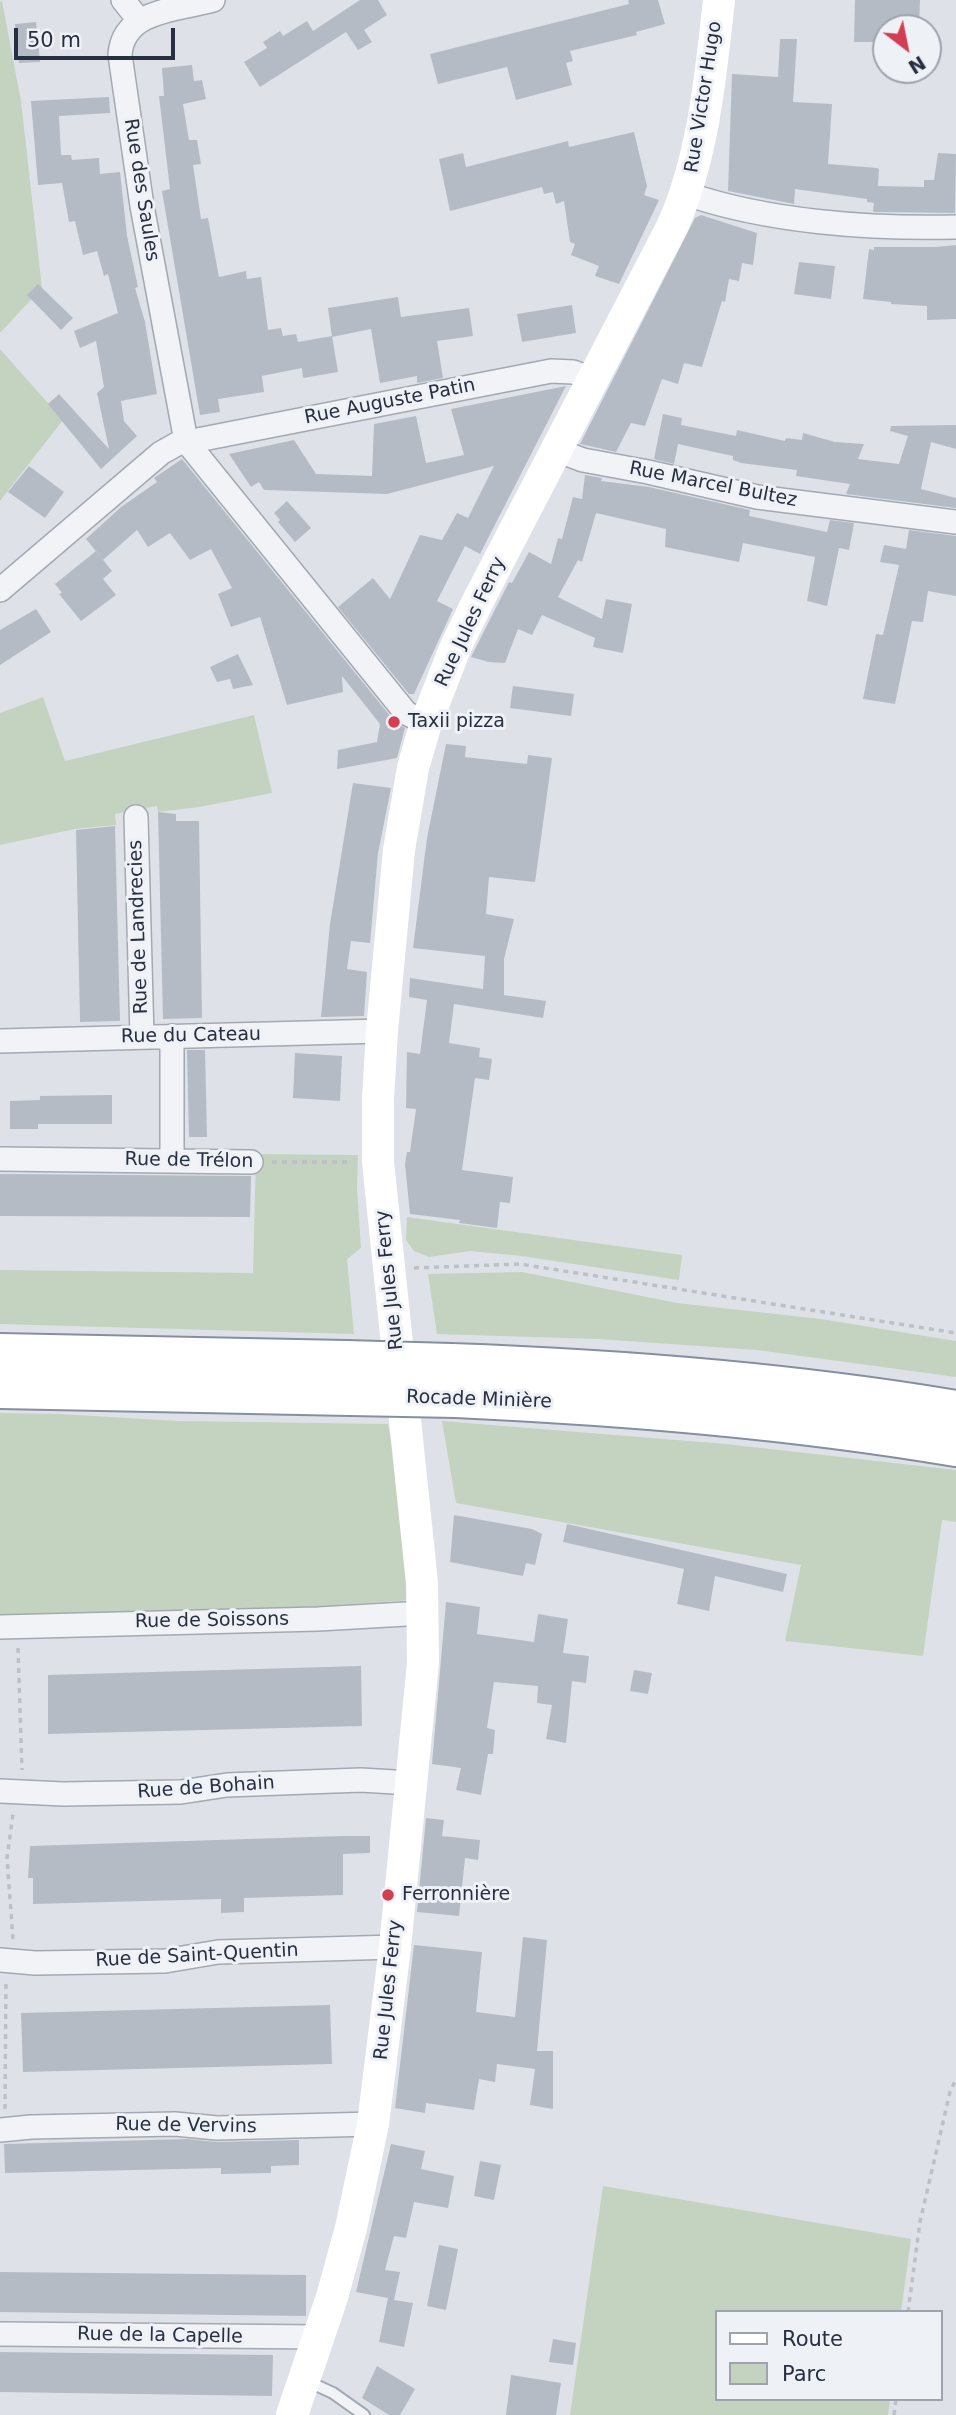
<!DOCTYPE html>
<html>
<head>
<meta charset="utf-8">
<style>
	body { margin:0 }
	#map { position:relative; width:956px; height:2415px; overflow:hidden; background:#dee2e8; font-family:"DejaVu Sans",sans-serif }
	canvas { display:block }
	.legend { position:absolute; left:715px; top:2310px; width:228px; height:91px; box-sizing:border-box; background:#eef1f6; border:2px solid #9ea3ad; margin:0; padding:9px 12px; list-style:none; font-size:21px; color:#272f40 }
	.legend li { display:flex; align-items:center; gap:14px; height:35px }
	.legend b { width:35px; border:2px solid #9ea3ad }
	.north { position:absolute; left:872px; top:14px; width:70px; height:70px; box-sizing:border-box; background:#eef1f6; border:2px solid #9ea3ad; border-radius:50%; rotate:148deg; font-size:19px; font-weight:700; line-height:28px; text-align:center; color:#272f40 }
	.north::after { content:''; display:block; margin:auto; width:24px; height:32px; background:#d23e52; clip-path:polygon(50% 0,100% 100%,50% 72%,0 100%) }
	.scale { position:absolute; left:14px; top:28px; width:161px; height:32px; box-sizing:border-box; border:4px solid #272f40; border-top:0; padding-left:9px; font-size:21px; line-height:24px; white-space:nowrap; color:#272f40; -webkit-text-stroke:5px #eef1f6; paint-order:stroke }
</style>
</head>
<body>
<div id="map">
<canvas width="956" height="2415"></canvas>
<ul class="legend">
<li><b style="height:9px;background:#fff"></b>Route</li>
<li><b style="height:19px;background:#c4d3bf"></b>Parc</li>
</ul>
<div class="north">N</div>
<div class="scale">50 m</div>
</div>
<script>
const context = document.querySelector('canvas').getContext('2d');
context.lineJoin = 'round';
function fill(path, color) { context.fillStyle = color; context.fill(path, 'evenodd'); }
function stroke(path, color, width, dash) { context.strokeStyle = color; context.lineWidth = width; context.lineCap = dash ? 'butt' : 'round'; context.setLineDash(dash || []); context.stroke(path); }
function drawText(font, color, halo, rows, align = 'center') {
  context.font = font + ' "DejaVu Sans",sans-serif'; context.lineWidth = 6; context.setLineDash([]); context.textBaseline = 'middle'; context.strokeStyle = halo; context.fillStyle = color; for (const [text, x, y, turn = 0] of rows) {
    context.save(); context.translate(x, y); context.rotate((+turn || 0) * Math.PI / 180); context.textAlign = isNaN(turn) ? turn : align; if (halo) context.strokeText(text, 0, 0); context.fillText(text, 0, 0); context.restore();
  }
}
const green = new Path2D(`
	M 2,1 L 21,101 L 42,288 L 0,333 L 0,2 Z
	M 0,349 L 63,420 L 0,501 Z
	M 43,697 L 65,761 L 254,715 L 272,793 L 199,807 L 158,812 L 157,806 L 115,814 L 116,825 L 75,829 L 0,845 L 0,713 Z
	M 256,1154 L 358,1155 L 357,1189 L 361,1248 L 347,1259 L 354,1334 L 0,1324 L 0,1270 L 253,1273 Z
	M 407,1217 L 682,1255 L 679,1280 L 521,1256 L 470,1251 L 429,1257 L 414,1251 L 406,1240 Z
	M 522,1272 L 677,1303 L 821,1319 L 956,1341 L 956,1377 L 757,1350 L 598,1339 L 437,1334 L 428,1274 Z
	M 0,1413 L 59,1414 L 178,1421 L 388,1424 L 403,1508 L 411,1600 L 237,1612 L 0,1622 Z
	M 442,1421 L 726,1444 L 956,1470 L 956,1522 L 942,1520 L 923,1656 L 785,1641 L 801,1565 L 456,1503 Z
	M 603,2186 L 911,2239 L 901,2312 L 716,2312 L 716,2399 L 890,2399 L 888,2415 L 570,2415 Z`);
const building = new Path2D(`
	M 360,0 L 378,0 L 387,15 L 364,30 L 372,42 L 358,50 L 346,32 L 260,87 L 244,62 L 267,48 L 263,42 L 280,31 L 283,36 L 307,21 L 313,31 Z
	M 628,0 L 658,0 L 665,24 L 636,32 L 637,35 L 570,51 L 573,61 L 566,63 L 572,85 L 516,100 L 507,67 L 438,84 L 430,54 L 629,4 Z
	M 855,0 L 920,0 L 919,26 L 886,28 L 886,42 L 854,42 Z
	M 36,22 L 40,62 L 19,63 L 15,24 Z
	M 780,39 L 797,39 L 793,102 L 832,104 L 828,164 L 877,168 L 879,169 L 878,186 L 924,187 L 924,180 L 934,180 L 938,153 L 956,154 L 955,213 L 873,212 L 874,203 L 867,202 L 867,199 L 795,189 L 794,204 L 728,191 L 732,74 L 778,77 Z
	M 192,65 L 194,81 L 202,80 L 206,99 L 183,104 L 189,140 L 197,140 L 201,164 L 193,165 L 201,219 L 208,218 L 219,277 L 246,271 L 247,279 L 261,277 L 268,330 L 281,328 L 283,336 L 296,334 L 298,342 L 332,336 L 338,372 L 303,378 L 302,368 L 262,376 L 264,392 L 218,399 L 220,412 L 200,415 L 162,191 L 170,189 L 159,96 L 164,96 L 162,68 Z
	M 109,97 L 110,113 L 59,116 L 61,155 L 71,155 L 72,160 L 99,158 L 100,174 L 120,172 L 127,236 L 138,287 L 135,288 L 145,322 L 157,394 L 121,401 L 124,421 L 137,436 L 101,469 L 48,404 L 59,394 L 109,449 L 97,393 L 104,387 L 96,341 L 80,348 L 74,331 L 118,313 L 108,274 L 104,276 L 97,251 L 83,255 L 75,221 L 69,222 L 62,183 L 38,185 L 31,101 Z
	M 634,132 L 647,186 L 644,195 L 659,200 L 619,284 L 595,276 L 599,266 L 571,255 L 575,244 L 570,242 L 564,201 L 556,204 L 553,192 L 544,194 L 542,187 L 450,211 L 439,159 L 463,153 L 466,167 L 568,141 L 569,147 Z
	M 701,215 L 757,233 L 753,265 L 742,263 L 739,281 L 729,279 L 725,302 L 722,301 L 702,367 L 684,363 L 678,384 L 662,379 L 645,426 L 631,423 L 616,452 L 580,444 L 695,218 Z
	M 956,245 L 956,319 L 927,320 L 927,306 L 891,304 L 891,302 L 863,299 L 869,249 L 874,250 L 874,247 L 936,247 Z
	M 799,262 L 835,266 L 831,299 L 794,294 Z
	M 38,284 L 73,318 L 61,330 L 27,295 Z
	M 398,297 L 401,317 L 469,308 L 473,336 L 437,341 L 443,378 L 417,383 L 417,376 L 380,383 L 371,329 L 332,337 L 328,308 Z
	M 572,305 L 576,333 L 522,342 L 517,314 Z
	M 566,386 L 480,554 L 465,546 L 437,601 L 453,609 L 414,694 L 409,694 L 338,607 L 373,578 L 390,599 L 420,535 L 442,540 L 457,513 L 468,518 L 494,466 L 387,494 L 264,490 L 259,482 L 251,487 L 229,454 L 294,440 L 316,474 L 372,476 L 374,424 L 416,416 L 426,463 L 464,455 L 451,409 Z
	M 663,414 L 682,418 L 681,425 L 736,436 L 737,430 L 785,441 L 786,438 L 802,440 L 803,433 L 835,442 L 864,444 L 858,459 L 899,464 L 908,436 L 890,431 L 891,426 L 956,425 L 956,449 L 931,442 L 921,489 L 956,498 L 956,508 L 846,494 L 850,484 L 796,476 L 797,470 L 741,463 L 733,460 L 733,456 L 678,444 L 674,464 L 654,459 Z
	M 182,459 L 395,722 L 405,728 L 397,758 L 337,769 L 338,750 L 377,742 L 380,724 L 342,676 L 343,692 L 287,705 L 260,617 L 231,627 L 218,594 L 232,588 L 211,549 L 190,560 L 170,533 L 148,547 L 137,530 L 103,560 L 86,539 L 121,507 L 157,482 L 154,478 Z
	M 29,466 L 64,492 L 45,518 L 8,492 Z
	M 585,475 L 602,478 L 601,481 L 649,487 L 750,510 L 749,516 L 827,532 L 830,520 L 854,523 L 849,550 L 839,548 L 827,606 L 807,601 L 815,557 L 743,543 L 739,562 L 665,547 L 666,529 L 596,513 L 582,562 L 578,560 L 558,597 L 602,619 L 606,599 L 632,604 L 623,653 L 593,647 L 595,638 L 542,615 L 532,635 L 518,629 L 505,663 L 489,662 L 471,657 L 509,582 L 512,583 L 529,552 L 551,564 L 558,538 L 562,539 L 573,497 L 582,499 Z
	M 287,501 L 311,528 L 295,542 L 278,522 L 280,520 L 274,513 Z
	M 909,530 L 956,536 L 956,596 L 928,591 L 923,622 L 912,621 L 895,704 L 863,699 L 876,634 L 883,635 L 899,565 L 880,562 L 884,545 L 906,549 Z
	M 96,551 L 112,571 L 103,579 L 116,595 L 81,621 L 59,594 L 62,593 L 55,584 Z
	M 36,609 L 51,632 L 0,665 L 0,630 Z
	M 238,654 L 253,685 L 233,689 L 230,679 L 217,682 L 210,667 Z
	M 513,686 L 574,694 L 571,716 L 510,708 Z
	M 446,744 L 466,746 L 465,757 L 527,764 L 528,755 L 552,758 L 535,882 L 489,877 L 486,914 L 514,919 L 504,959 L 504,995 L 546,1001 L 543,1018 L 454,1004 L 449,1043 L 480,1048 L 479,1057 L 492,1059 L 489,1080 L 475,1078 L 462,1170 L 513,1177 L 510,1203 L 500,1202 L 497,1228 L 459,1223 L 460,1220 L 410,1214 L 405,1164 L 407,1152 L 410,1152 L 416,1109 L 406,1108 L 407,1052 L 420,1054 L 427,1000 L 409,997 L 410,978 L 483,989 L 485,956 L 413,948 L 427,838 Z
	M 353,783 L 391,788 L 378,853 L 370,943 L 351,941 L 347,969 L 367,972 L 364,1016 L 321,1017 L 330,924 Z
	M 158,812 L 176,814 L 176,821 L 199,821 L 202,1018 L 163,1019 Z
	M 115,826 L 120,1021 L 80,1022 L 76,830 Z
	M 187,1050 L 205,1050 L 207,1137 L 189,1137 Z
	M 295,1053 L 342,1056 L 340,1101 L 293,1098 Z
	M 112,1095 L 112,1124 L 38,1124 L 38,1129 L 10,1129 L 10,1101 L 40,1100 L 40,1096 Z
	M 0,1174 L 251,1176 L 250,1217 L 0,1216 Z
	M 454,1515 L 532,1529 L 542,1534 L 535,1565 L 526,1563 L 523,1576 L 450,1562 Z
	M 567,1524 L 787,1574 L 783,1592 L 715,1576 L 709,1611 L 677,1604 L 684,1569 L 563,1542 Z
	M 446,1602 L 480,1607 L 477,1634 L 534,1642 L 538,1614 L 568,1619 L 563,1653 L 589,1656 L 586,1683 L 572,1681 L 566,1743 L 546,1739 L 552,1705 L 537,1703 L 538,1686 L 494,1682 L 487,1728 L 495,1730 L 493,1754 L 488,1754 L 481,1795 L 456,1790 L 461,1768 L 432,1764 Z
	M 361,1666 L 362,1726 L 48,1734 L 48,1675 Z
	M 634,1670 L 652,1673 L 648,1694 L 630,1691 Z
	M 426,1818 L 444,1820 L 442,1836 L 480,1840 L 478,1860 L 465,1858 L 459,1916 L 417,1912 Z
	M 342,1836 L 370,1836 L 370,1853 L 343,1854 L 343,1895 L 244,1898 L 244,1912 L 221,1913 L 221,1899 L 33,1904 L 33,1878 L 28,1878 L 30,1846 Z
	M 523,1937 L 547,1940 L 537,2051 L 553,2051 L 553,2109 L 530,2105 L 535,2069 L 497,2064 L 495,2082 L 479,2079 L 474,2110 L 426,2103 L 425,2113 L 395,2108 L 414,1945 L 482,1952 L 476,2012 L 515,2017 Z
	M 330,2005 L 332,2064 L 23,2072 L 21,2013 Z
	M 188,2139 L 217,2142 L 299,2140 L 299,2165 L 271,2166 L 271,2173 L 221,2174 L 221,2168 L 5,2173 L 4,2144 Z
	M 391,2144 L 425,2151 L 421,2169 L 454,2176 L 448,2208 L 414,2202 L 406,2238 L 394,2236 L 385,2270 L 400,2272 L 394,2300 L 413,2303 L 404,2347 L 379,2342 L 388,2298 L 356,2292 Z
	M 480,2161 L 501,2165 L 494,2200 L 474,2196 Z
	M 439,2245 L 458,2249 L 446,2310 L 427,2306 Z
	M 0,2272 L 306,2275 L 306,2316 L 0,2312 Z
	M 553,2339 L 576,2343 L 573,2365 L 549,2362 Z
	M 0,2352 L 273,2355 L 272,2396 L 0,2392 Z
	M 377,2366 L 415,2389 L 400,2415 L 389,2415 L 362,2398 Z
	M 511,2375 L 561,2383 L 556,2415 L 506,2415 Z`);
const path = new Path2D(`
	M 272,1162 L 352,1162
	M 414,1268 L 520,1264 L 956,1333
	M 18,1648 L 22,1770
	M 13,1939 L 7,1858 L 13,1814
	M 5,2109 L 6,1980
	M 908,2312 L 920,2222 L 950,2092 L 956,2079
	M 894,2415 L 896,2399`);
const lane = new Path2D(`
	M 307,2381 L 333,2393 L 364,2415`);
const street = new Path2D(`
	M 123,0 L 139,20
	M 213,0 C 179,10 123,9 120,55 L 142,206 L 186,441 L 406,713 L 426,723
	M 687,194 C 769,222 870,229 956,227
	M 556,450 L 583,460 L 648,472 L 757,497 L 956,522
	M 0,590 L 161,453 L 177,444 L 551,371 L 573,372 L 592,379
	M 136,817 L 142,1037
	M 172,1036 L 172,1161
	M 0,1041 L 382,1031
	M 0,1159 L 251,1162
	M 0,1627 L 318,1619 L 424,1613
	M 0,1791 L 63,1794 L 181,1792 L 227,1785 L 361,1780 L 411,1783
	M 0,1960 L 35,1963 L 165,1961 L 218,1952 L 395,1947
	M 0,2130 L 31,2127 L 175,2124 L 217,2128 L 373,2124
	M 0,2334 L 320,2337`);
const secondary = new Path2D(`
	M 292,2415 L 332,2297 L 351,2228 L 373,2124 L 395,1947 L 423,1663 L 422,1583 L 378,1162 L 378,1099 L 382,1031 L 399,850 L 413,768 L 426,723 L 456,646 L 480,597 L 672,227 C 703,159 711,74 719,0`);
const highway = new Path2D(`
	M 0,1353 L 346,1360
	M 451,1363 C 620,1369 789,1382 956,1410
	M 0,1389 L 350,1396
	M 456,1398 C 624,1406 790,1419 956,1447`);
const highwayBridge = new Path2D(`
	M 346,1360 L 451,1363
	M 350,1396 L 456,1398`);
const markers = [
	[394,722,7,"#d23e52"],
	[388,1895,7,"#d23e52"]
];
const streetNames = [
	["Rue Victor Hugo",704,97,-81],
	["Rue des Saules",141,190,81],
	["Rue Auguste Patin",390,402,-11],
	["Rue Marcel Bultez",713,485,11],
	["Rue Jules Ferry",471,622,-65],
	["Rue de Landrecies",139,927,-92],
	["Rue du Cateau",191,1036,-1],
	["Rue de Trélon",189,1161,1],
	["Rue Jules Ferry",390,1280,-96],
	["Rocade Minière",479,1400,2],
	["Rue de Soissons",212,1621,-1],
	["Rue de Bohain",206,1788,-4],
	["Rue de Saint-Quentin",197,1956,-3],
	["Rue Jules Ferry",389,1990,-84],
	["Rue de Vervins",186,2126,1],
	["Rue de la Capelle",160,2336,1]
];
const poiNames = [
	["Taxii pizza",408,722],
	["Ferronnière",402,1895]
];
fill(green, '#c4d3bf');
fill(building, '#b5bbc5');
stroke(lane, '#a3a9b2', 14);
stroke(street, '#a3a9b2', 26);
stroke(highway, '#858f9f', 42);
stroke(path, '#bcc0c7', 3.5, [5, 5]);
stroke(lane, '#f1f3f7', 10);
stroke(street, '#f1f3f7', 23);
stroke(secondary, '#fff', 32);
stroke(highway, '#fff', 38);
stroke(highwayBridge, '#858f9f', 42, []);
stroke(highwayBridge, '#fff', 38);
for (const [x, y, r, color] of markers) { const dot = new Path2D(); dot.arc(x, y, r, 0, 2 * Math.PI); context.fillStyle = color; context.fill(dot); stroke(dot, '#eef1f6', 2.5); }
drawText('19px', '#272f40', '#eef1f6', streetNames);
drawText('19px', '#272f40', '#eef1f6', poiNames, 'left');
</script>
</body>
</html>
